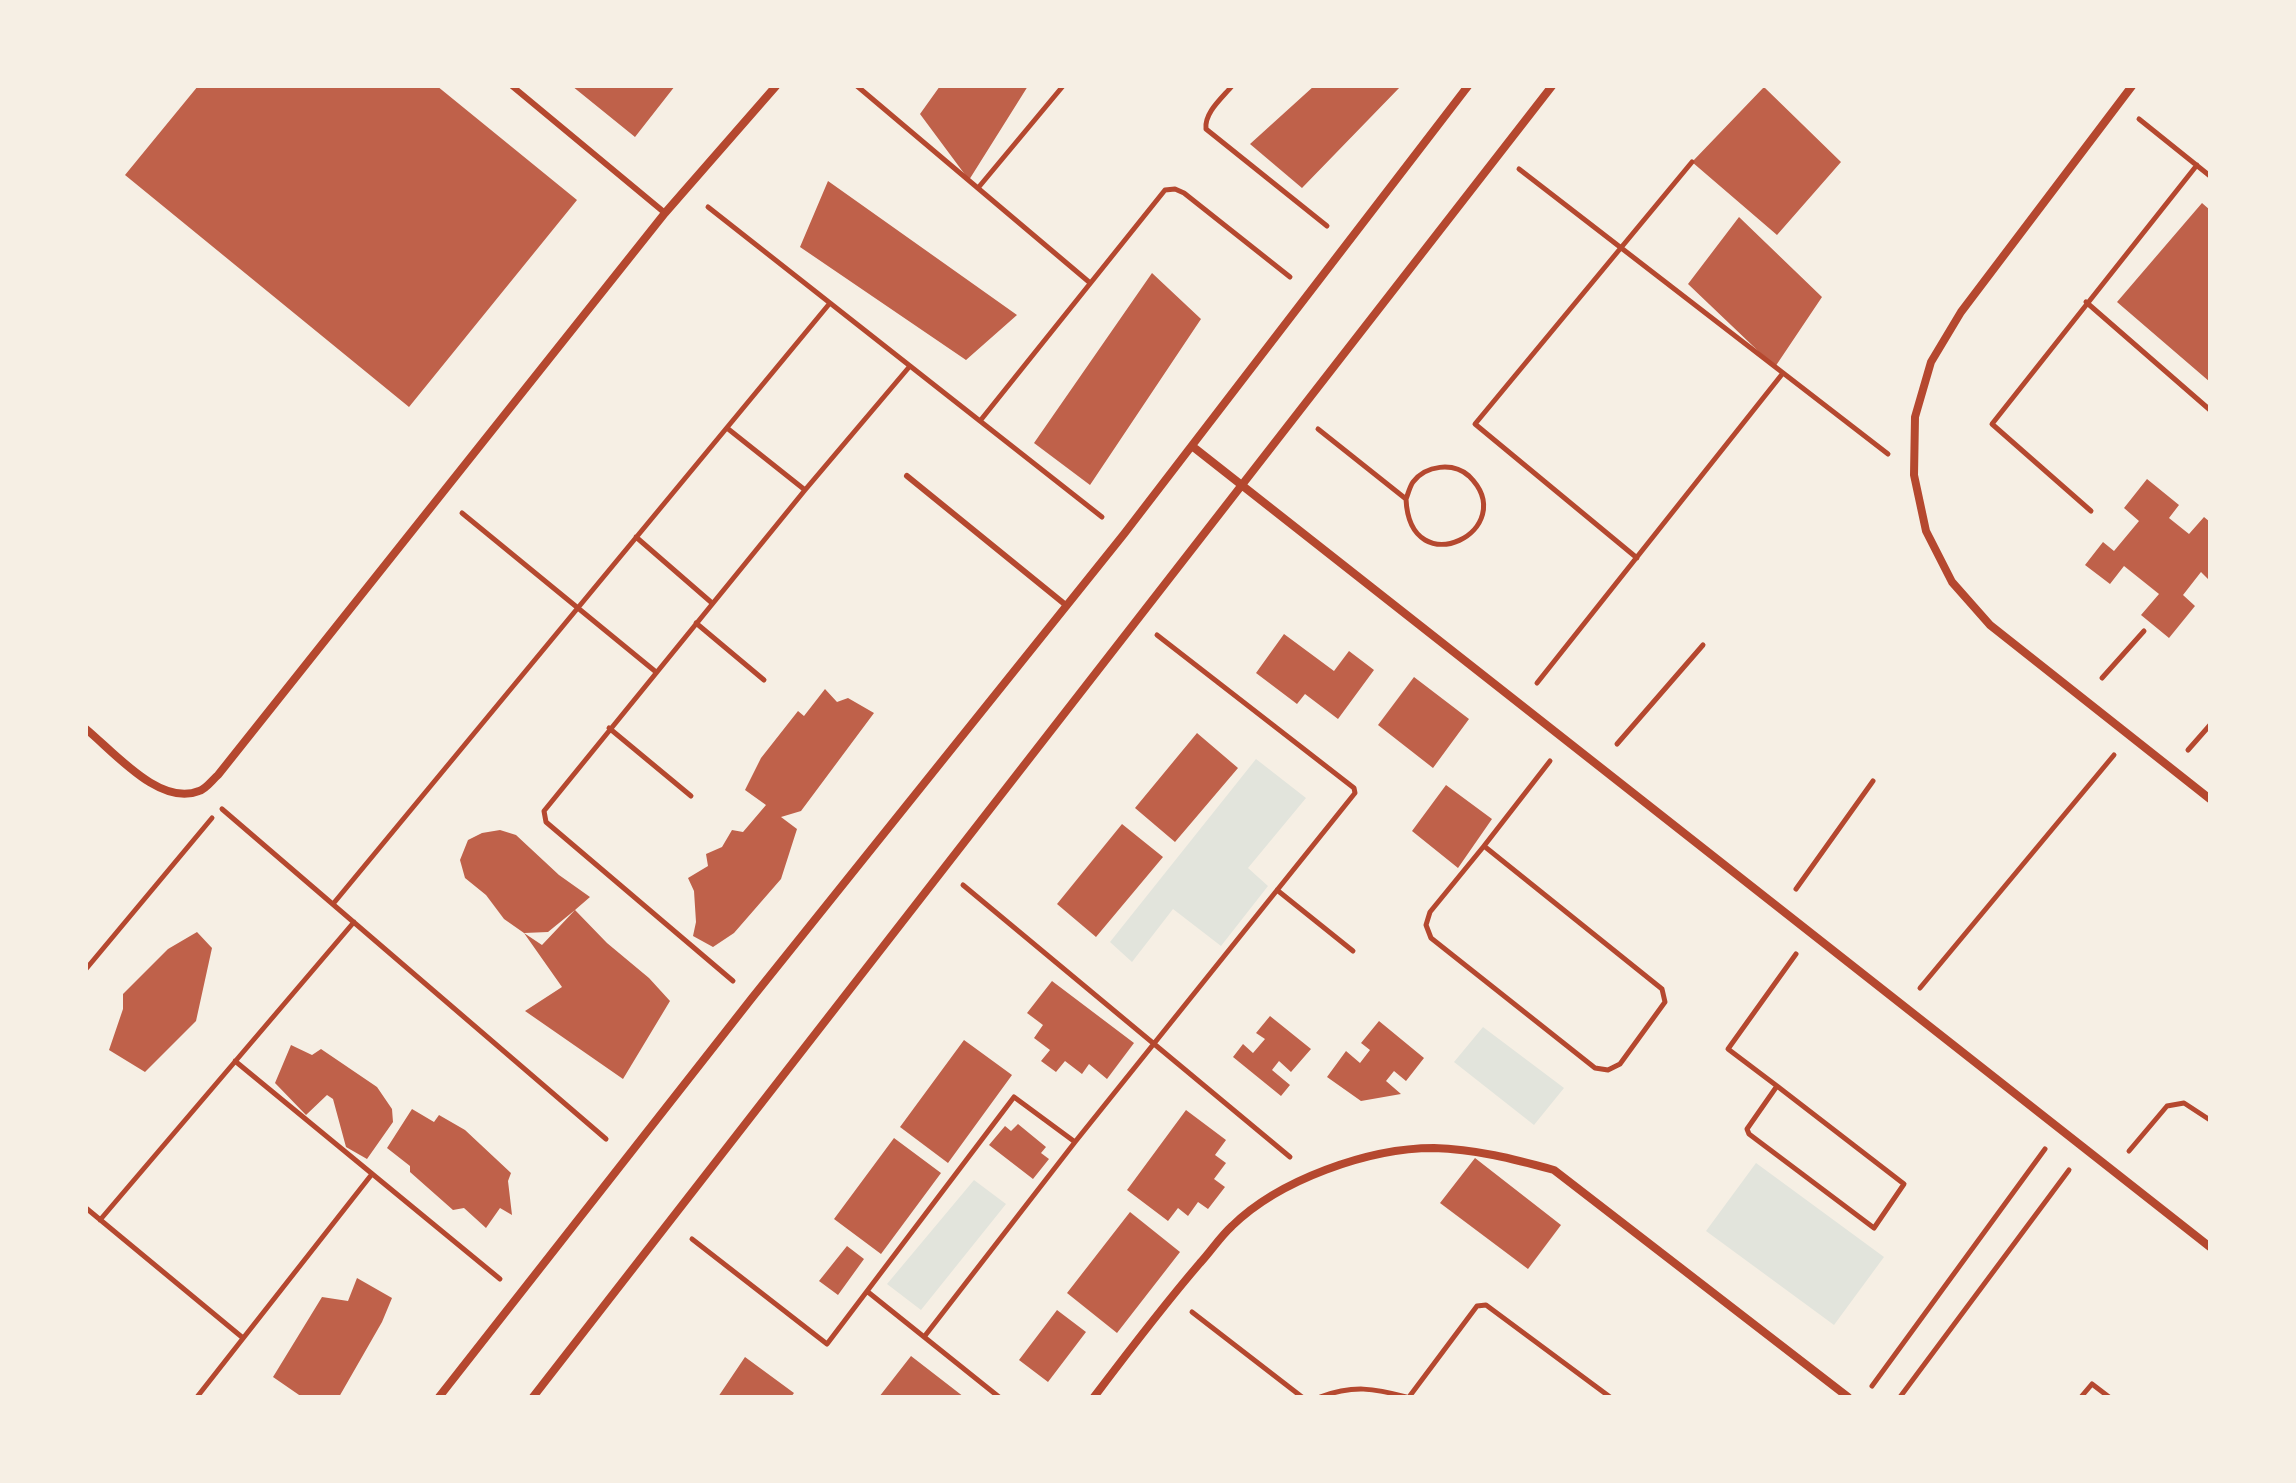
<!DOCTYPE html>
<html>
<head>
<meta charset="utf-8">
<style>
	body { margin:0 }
	#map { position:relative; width:2296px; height:1483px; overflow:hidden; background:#f6efe4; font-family:Inter,sans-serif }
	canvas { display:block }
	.frame { position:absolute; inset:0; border:88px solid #f6efe4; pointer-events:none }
</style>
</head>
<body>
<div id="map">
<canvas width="2296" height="1483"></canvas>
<div class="frame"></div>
</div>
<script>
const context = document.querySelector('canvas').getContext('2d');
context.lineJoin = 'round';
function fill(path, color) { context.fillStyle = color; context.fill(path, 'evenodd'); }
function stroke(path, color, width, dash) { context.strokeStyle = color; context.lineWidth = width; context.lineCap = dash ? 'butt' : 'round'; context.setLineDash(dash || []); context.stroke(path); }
const green = new Path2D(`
	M 1256,759 L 1306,798 L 1248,868 L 1268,886 L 1221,946 L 1173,909 L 1132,962 L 1110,942 Z
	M 1483,1027 L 1564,1088 L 1534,1125 L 1454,1062 Z
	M 1756,1163 L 1884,1257 L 1834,1325 L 1706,1231 Z
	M 974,1180 L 1006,1204 L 921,1310 L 887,1284 Z`);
const building = new Path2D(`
	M 198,86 L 437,86 L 577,200 L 409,407 L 125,175 Z
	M 572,86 L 675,86 L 635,137 Z
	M 940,86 L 1028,86 L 969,180 L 920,114 Z
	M 1314,86 L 1401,86 L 1302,188 L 1250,144 Z
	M 1764,87 L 1841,162 L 1777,235 L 1692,162 Z
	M 828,181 L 1017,315 L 966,360 L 800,247 Z
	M 2202,203 L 2210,210 L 2210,382 L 2117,302 Z
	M 1739,217 L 1822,297 L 1775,367 L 1688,284 Z
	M 1152,273 L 1201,319 L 1090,485 L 1034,443 Z
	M 2147,479 L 2179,505 L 2169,518 L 2189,534 L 2204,517 L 2210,522 L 2210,577 L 2208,579 L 2201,572 L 2183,595 L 2195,606 L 2169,638 L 2141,615 L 2159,594 L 2124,566 L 2110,584 L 2085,565 L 2103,542 L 2114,551 L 2139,521 L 2124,508 Z
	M 1284,634 L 1334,671 L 1349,651 L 1374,670 L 1338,719 L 1305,694 L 1297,704 L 1256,673 Z
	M 1414,677 L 1469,719 L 1433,768 L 1378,725 Z
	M 825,689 L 837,702 L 848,698 L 874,713 L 801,811 L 781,817 L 797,829 L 781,879 L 734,933 L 713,947 L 693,936 L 696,922 L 694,891 L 688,878 L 708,866 L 706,854 L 722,847 L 732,830 L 743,832 L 766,805 L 745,790 L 761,758 L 798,711 L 804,716 Z
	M 1197,733 L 1238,768 L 1175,842 L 1135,808 Z
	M 1446,785 L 1492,819 L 1458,868 L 1412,831 Z
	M 1122,824 L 1163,857 L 1096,937 L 1057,904 Z
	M 500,830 L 516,835 L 559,875 L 590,897 L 575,910 L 607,943 L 649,978 L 670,1001 L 623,1079 L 525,1011 L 562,987 L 524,933 L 504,919 L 486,895 L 465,878 L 460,860 L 468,840 L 482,833 ZM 575,910 L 542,945 L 524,933 L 548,932 Z
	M 197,932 L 212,948 L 196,1021 L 145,1072 L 109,1050 L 123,1009 L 123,994 L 168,949 Z
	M 1052,981 L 1134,1043 L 1107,1079 L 1089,1064 L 1082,1074 L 1065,1061 L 1056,1072 L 1041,1061 L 1050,1050 L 1034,1038 L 1043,1025 L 1027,1013 Z
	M 1270,1016 L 1311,1049 L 1291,1072 L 1279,1061 L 1272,1070 L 1290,1085 L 1281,1096 L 1233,1057 L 1243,1044 L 1253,1053 L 1265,1039 L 1256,1033 Z
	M 1379,1021 L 1424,1058 L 1406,1081 L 1394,1071 L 1386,1081 L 1401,1094 L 1361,1101 L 1327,1077 L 1346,1051 L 1360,1063 L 1370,1050 L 1361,1043 Z
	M 964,1040 L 1012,1075 L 948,1163 L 900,1127 Z
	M 291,1045 L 312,1055 L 321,1049 L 377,1087 L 392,1109 L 393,1122 L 367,1159 L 346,1147 L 333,1099 L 327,1095 L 306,1115 L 275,1083 Z
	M 412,1109 L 434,1122 L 439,1115 L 465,1130 L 511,1173 L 508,1181 L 512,1215 L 500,1208 L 486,1228 L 464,1208 L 453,1210 L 410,1172 L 410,1166 L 387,1148 Z
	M 1186,1110 L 1226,1140 L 1215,1155 L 1226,1163 L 1214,1179 L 1225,1187 L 1208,1209 L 1198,1202 L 1188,1216 L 1178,1208 L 1168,1221 L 1127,1190 Z
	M 1018,1124 L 1046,1147 L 1041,1153 L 1049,1159 L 1033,1179 L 989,1145 L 1005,1126 L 1011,1131 Z
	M 894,1138 L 941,1173 L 881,1254 L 834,1219 Z
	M 1475,1158 L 1561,1225 L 1528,1269 L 1440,1203 Z
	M 1130,1212 L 1180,1252 L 1117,1333 L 1067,1293 Z
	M 847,1246 L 864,1259 L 838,1295 L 819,1281 Z
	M 357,1278 L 392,1298 L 382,1322 L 339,1397 L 302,1397 L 273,1377 L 322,1297 L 348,1301 Z
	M 1057,1310 L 1086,1332 L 1048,1382 L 1019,1360 Z
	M 911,1356 L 964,1397 L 879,1397 Z
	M 745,1357 L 794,1393 L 791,1397 L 718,1397 Z`);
const path = new Path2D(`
	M 857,86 L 1089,282
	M 1232,86 C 1222,98 1204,113 1206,129 L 1327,226
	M 2139,119 L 2210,176
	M 1519,169 L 1888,454
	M 978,188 L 1063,86
	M 708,207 L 1102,517
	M 2086,302 L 2210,410
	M 980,421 L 1165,190 L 1175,189 L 1184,193 L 1290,277
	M 727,428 L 805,490
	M 1318,429 L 1406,499 C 1410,587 1523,529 1469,476 C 1453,462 1426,465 1413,482 C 1410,486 1408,494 1406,499
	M 2091,511 L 1992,424 L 2197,165
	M 462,513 L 656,672
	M 636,537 L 712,603
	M 1637,558 L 1475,424 L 1692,162
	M 696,623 L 764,680
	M 2102,678 L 2144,631
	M 1537,683 L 1783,373
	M 609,728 L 691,796
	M 1617,744 L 1703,645
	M 2188,750 L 2210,725
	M 222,809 L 606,1139
	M 1484,846 L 1430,912 L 1426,925 L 1431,938 L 1595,1068 L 1608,1070 L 1620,1064 L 1665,1002 L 1662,989 L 1484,846 L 1550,761
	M 963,885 L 1290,1157
	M 1796,889 L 1873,781
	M 1277,890 L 1353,951
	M 333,904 L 830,303
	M 86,969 L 212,818
	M 733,981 L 546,822 L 544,811 L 805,490 L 910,366
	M 1920,988 L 2114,755
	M 235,1061 L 500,1279
	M 1777,1086 L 1904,1184 L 1874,1228 L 1749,1134 L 1747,1129 L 1777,1086 L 1728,1049 L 1796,954
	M 2129,1151 L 2167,1106 L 2184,1103 L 2210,1120
	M 86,1208 L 243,1338
	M 100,1220 L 354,922
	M 692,1239 L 827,1344 L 1014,1097 L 1075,1142
	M 868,1292 L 999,1397
	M 1192,1312 L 1302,1397
	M 924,1337 L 1075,1142 L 1355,793 L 1354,788 L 1157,635
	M 1872,1386 L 2045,1149
	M 197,1397 L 372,1174
	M 1320,1397 C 1353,1385 1374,1388 1406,1397
	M 1409,1397 L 1477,1306 L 1486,1305 L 1610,1397
	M 1900,1397 L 2069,1170
	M 2081,1397 L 2092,1384 L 2109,1397`);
const service = new Path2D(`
	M 512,86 L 665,213
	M 907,476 L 1067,606`);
const minor = new Path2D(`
	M 2132,86 L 1961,312 L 1931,362 L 1915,417 L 1914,475 L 1926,531 L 1952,582 L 1990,625 L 2210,799
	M 1192,446 L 2210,1247
	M 86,729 C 114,752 160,807 199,791 C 206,789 212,780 218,775 L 665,213 L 776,86
	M 439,1397 L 752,998 L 1124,534 L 1468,86
	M 533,1397 L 1552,86
	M 1094,1397 C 1128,1352 1163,1306 1200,1263 C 1211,1251 1220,1237 1232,1226 C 1279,1180 1368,1148 1434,1148 C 1475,1149 1514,1159 1554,1170 L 1848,1397`);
fill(green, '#e2e4dc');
fill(building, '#bf614a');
stroke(path, '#b5482f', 5);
stroke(service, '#b5482f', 6);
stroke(minor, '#b5482f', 8);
</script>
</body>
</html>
